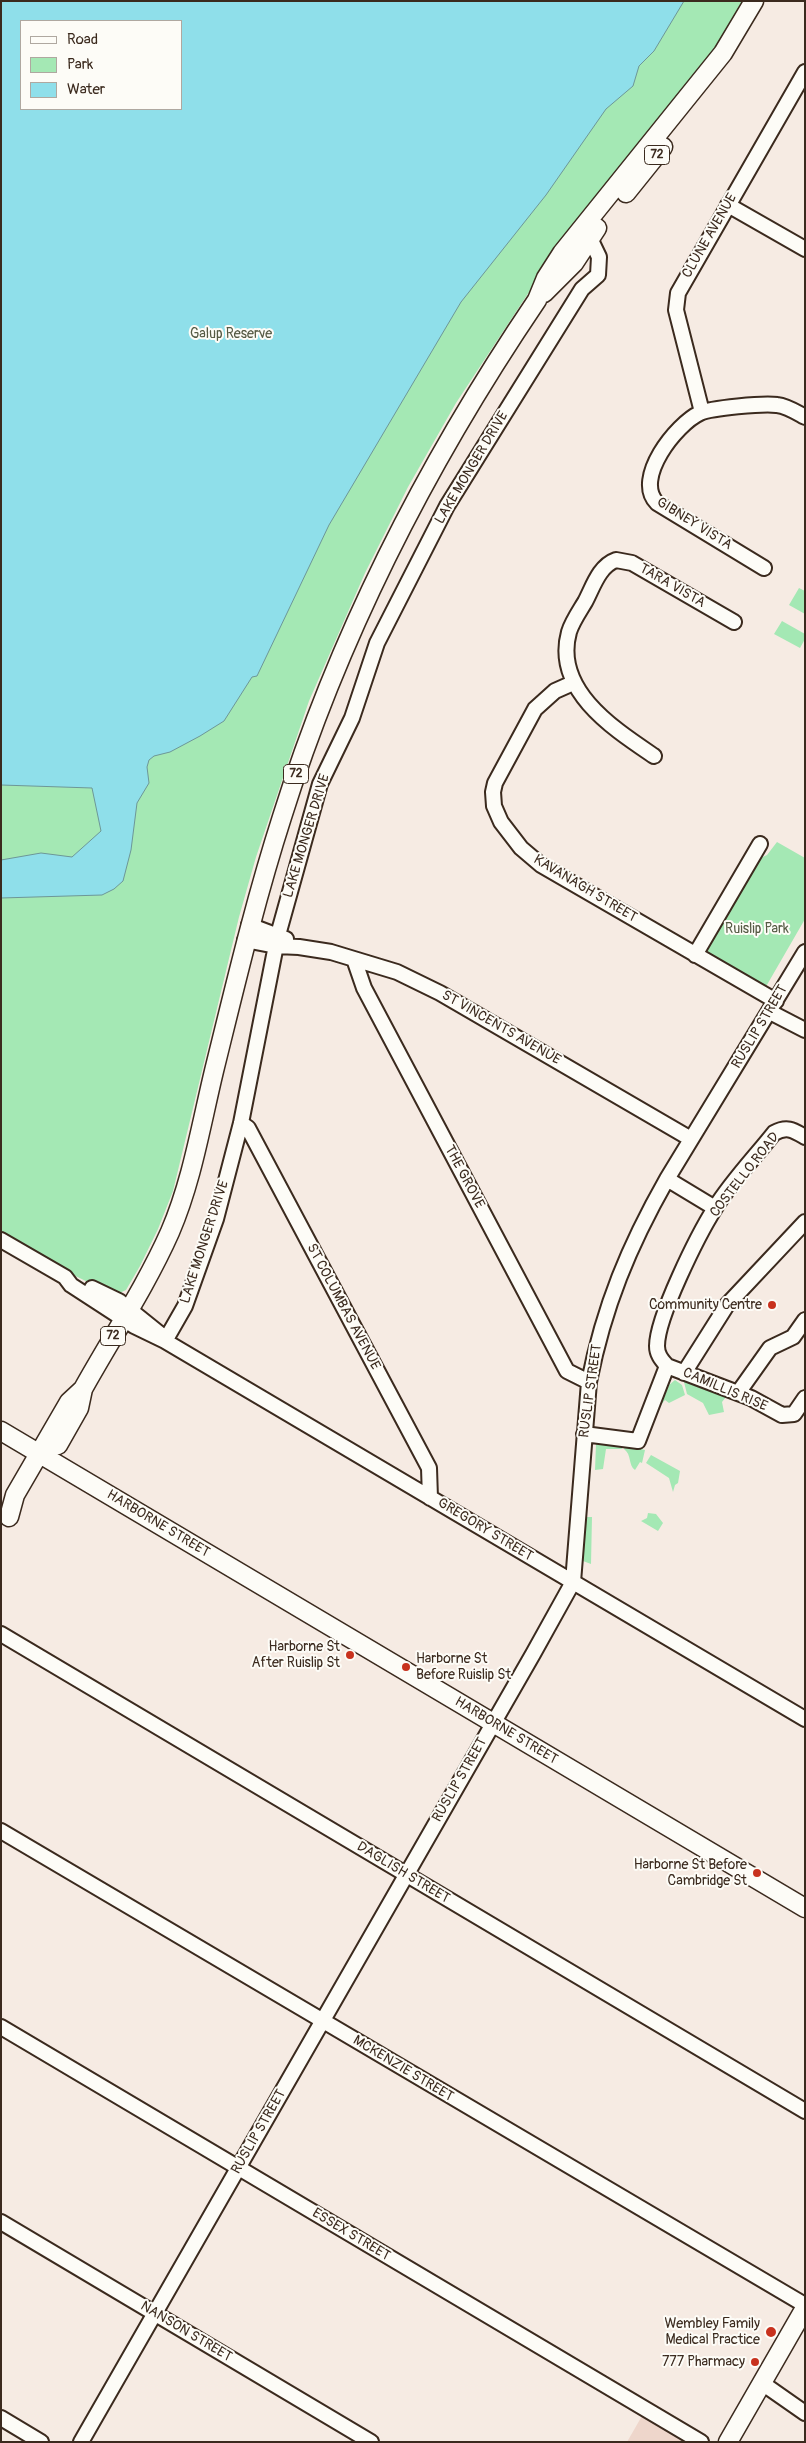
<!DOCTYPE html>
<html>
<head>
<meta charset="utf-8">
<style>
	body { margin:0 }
	#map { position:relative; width:806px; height:2443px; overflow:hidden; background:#f6ebe3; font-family:Pangolin,sans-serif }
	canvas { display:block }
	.frame { position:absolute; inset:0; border:2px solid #3b2a1e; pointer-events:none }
	.legend { position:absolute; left:20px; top:20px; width:162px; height:90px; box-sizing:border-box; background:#fdfcf7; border:1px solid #afa8a0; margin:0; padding:6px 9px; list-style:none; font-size:15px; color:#3b2a1e }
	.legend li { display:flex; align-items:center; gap:10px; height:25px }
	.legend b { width:25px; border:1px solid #afa8a0 }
</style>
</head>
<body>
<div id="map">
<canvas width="806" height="2443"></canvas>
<div class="frame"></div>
<ul class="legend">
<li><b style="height:6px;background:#fdfcf7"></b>Road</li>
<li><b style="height:14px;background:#a4e8b4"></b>Park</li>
<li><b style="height:14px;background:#8fdfea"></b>Water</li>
</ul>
</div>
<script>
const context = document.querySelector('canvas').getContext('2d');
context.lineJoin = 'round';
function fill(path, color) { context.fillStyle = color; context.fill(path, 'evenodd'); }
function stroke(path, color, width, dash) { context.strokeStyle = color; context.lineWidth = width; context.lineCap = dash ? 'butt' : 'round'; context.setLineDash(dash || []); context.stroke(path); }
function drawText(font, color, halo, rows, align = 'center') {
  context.font = font + ' Pangolin,sans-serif'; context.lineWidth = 4; context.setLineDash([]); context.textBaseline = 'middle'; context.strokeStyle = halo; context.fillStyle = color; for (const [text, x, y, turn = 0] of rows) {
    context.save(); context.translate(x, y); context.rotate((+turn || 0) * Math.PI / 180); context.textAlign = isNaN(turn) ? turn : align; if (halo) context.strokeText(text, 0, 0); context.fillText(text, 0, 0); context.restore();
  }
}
const built = new Path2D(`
	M 646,2409 L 698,2442 L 627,2442 Z`);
const green = new Path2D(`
	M 1,1 L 747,1 L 733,25 L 533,286 L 456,403 L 408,487 L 365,573 L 309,701 L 256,857 L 239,917 L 173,1191 L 158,1229 L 140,1266 L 126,1290 L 115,1295 L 67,1272 L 1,1234 ZM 21,21 L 181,21 L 181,109 L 21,109 Z
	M 799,588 L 805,591 L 805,614 L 789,605 Z
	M 782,621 L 805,634 L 805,639 L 800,648 L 774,634 Z
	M 777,842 L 805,858 L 805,919 L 764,990 L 709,956 L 707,946 L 754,861 L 767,855 Z
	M 679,1379 L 726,1397 L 722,1402 L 724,1412 L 709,1415 L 703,1403 L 687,1394 L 684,1382 Z
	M 675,1380 L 682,1385 L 685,1395 L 669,1403 L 665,1400 L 661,1405 L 669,1385 Z
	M 600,1442 L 621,1444 L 622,1449 L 606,1449 L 603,1469 L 595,1470 L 596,1444 Z
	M 625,1445 L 645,1450 L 642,1463 L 640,1462 L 635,1470 C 628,1465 632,1455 624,1449 Z
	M 651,1455 L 680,1471 L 678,1483 L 675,1485 L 673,1492 L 669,1478 L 646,1463 Z
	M 648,1513 L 656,1514 L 663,1523 L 658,1531 L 641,1521 L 647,1518 Z
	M 586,1517 L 592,1517 L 591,1564 L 583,1561 Z`);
const water = new Path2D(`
	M 1,1 L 684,1 L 654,51 L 639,66 L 633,86 L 606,109 L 546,195 L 461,302 L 329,525 L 257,676 L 252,677 L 224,721 L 200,736 L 170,752 L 154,756 L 149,760 L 147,767 L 149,783 L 137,803 L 131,850 L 123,881 L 114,889 L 102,895 L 1,898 L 1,860 L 41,853 L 72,857 L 101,831 L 92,788 L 1,785 ZM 181,21 L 181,109 L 21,109 L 21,21 Z`);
const minor = new Path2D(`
	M 728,205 L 805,249
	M 702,412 L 676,310 L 678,293 L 805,72
	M 764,568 L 657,503 C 633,479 676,424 700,413 C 711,408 764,403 777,405 C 787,406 796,412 805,417
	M 573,683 L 555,691 L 535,709 L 495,783 L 493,792 L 494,806 L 501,822 L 521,848 L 541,865 L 776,1001
	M 654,756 C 614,729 553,690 569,632 C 572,622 579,612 585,602 C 593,587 599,566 616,560 L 632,563 L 734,622
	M 249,925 L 286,939
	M 245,940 L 276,946 L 299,947 L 331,952 L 397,972 L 440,993 L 691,1139
	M 695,955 L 760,844
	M 354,959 L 364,988 L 567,1371 L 589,1382
	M 770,1012 L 805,1030
	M 241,1123 L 248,1128 L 429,1468 L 430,1498
	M 805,1137 C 793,1130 787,1126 774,1133 C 755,1157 731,1182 715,1208 C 698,1235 657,1317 657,1346 C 657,1355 662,1360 667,1366 L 751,1398 L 782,1415 L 794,1414 L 805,1398
	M 667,1179 L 715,1208
	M 1,1240 L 65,1277 L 71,1285 L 134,1326 L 165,1341 L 805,1719
	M 92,1288 L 119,1301 L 160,1334
	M 165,1341 L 185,1306 L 216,1219 L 241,1123 L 278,935 L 320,784 L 352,718 L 377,643 L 447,506 L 582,289 L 598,275 L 599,257 L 587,232
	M 684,1373 L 727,1305 L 805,1222
	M 738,1393 L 770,1348 L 793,1337 L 805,1320
	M 584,1434 L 638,1441 L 667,1366
	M 1,1634 L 805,2111
	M 1,1831 L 805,2305
	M 1,2027 L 701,2442
	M 1,2222 L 371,2442
	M 762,2383 L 805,2413
	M 1,2418 L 41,2442
	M 81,2442 L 533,1654 L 573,1582 L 589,1382 C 604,1306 629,1246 667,1179 L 805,952`);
const major = new Path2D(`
	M 626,193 L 663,147
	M 544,293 L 574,263 L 597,228
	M 1,1431 L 805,1908
	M 58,1445 L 79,1408 L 83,1389
	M 9,1517 L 15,1495 L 69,1402 L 83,1389 C 112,1337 146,1286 170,1232 C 192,1181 201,1125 214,1071 C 235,986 255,901 282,817 C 340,632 428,461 537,300 L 546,278 L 562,253 L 723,53 L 754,1
	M 728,2442 L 805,2308`);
const markers = [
	[772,1305,5,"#c8321e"],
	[350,1655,5,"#c8321e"],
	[406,1667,5,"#c8321e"],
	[757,1873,5,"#c8321e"],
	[771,2332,6,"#c8321e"],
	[755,2362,5,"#c8321e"]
];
const shields = [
	[657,155,25],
	[296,774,25],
	[113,1336,25]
];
const shieldNames = [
	["72",657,155],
	["72",296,774],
	["72",113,1336]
];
const streetNames = [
	["CLUNE AVENUE",710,236,-60],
	["LAKE MONGER DRIVE",472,468,-59],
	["GIBNEY VISTA",694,524,32],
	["TARA VISTA",672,586,30],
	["LAKE MONGER DRIVE",307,836,-73],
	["KAVANAGH STREET",585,889,31],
	["RUSLIP STREET",760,1027,-59],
	["ST VINCENTS AVENUE",501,1028,30],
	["COSTELLO ROAD",745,1175,-52],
	["THE GROVE",464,1177,62],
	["LAKE MONGER DRIVE",205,1242,-72],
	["ST COLUMBAS AVENUE",343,1307,62],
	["CAMILLIS RISE",725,1390,23],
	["RUSLIP STREET",591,1391,-82],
	["HARBORNE STREET",158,1524,31],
	["GREGORY STREET",485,1530,31],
	["HARBORNE STREET",506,1731,31],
	["RUSLIP STREET",460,1780,-60],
	["DAGLISH STREET",403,1873,31],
	["MCKENZIE STREET",403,2069,31],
	["RUSLIP STREET",259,2132,-60],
	["ESSEX STREET",351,2235,31],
	["NANSON STREET",186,2332,31]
];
const parkNames = [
	["Galup Reserve",231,334],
	["Ruislip Park",757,929]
];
const poiNames = [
	["Community Centre",762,1305],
	["Harborne St",340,1647],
	["After Ruislip St",340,1663],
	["Harborne St",416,1659,"left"],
	["Before Ruislip St",416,1675,"left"],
	["Harborne St Before",747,1865],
	["Cambridge St",747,1881],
	["Wembley Family",760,2324],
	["Medical Practice",760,2340],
	["777 Pharmacy",745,2362]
];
fill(built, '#eed6cb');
fill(green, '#a4e8b4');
fill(water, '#8fdfea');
stroke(water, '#6d9798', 1);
stroke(minor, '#3b2a1e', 18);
stroke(major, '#3b2a1e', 21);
stroke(minor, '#fdfcf7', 14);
stroke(major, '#fdfcf7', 18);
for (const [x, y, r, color] of markers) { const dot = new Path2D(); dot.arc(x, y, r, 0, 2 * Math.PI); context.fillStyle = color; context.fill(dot); stroke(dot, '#fdfcf7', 2); }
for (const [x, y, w] of shields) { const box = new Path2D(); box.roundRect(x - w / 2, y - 9.5, w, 19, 4); context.fillStyle = '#fdfcf7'; context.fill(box); stroke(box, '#3b2a1e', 1); }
drawText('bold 12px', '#3b2a1e', null, shieldNames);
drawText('14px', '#3b2a1e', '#fdfcf7', streetNames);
drawText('14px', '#555a44', '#fdfcf7', parkNames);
drawText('14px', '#3b2a1e', '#fdfcf7', poiNames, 'right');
</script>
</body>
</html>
